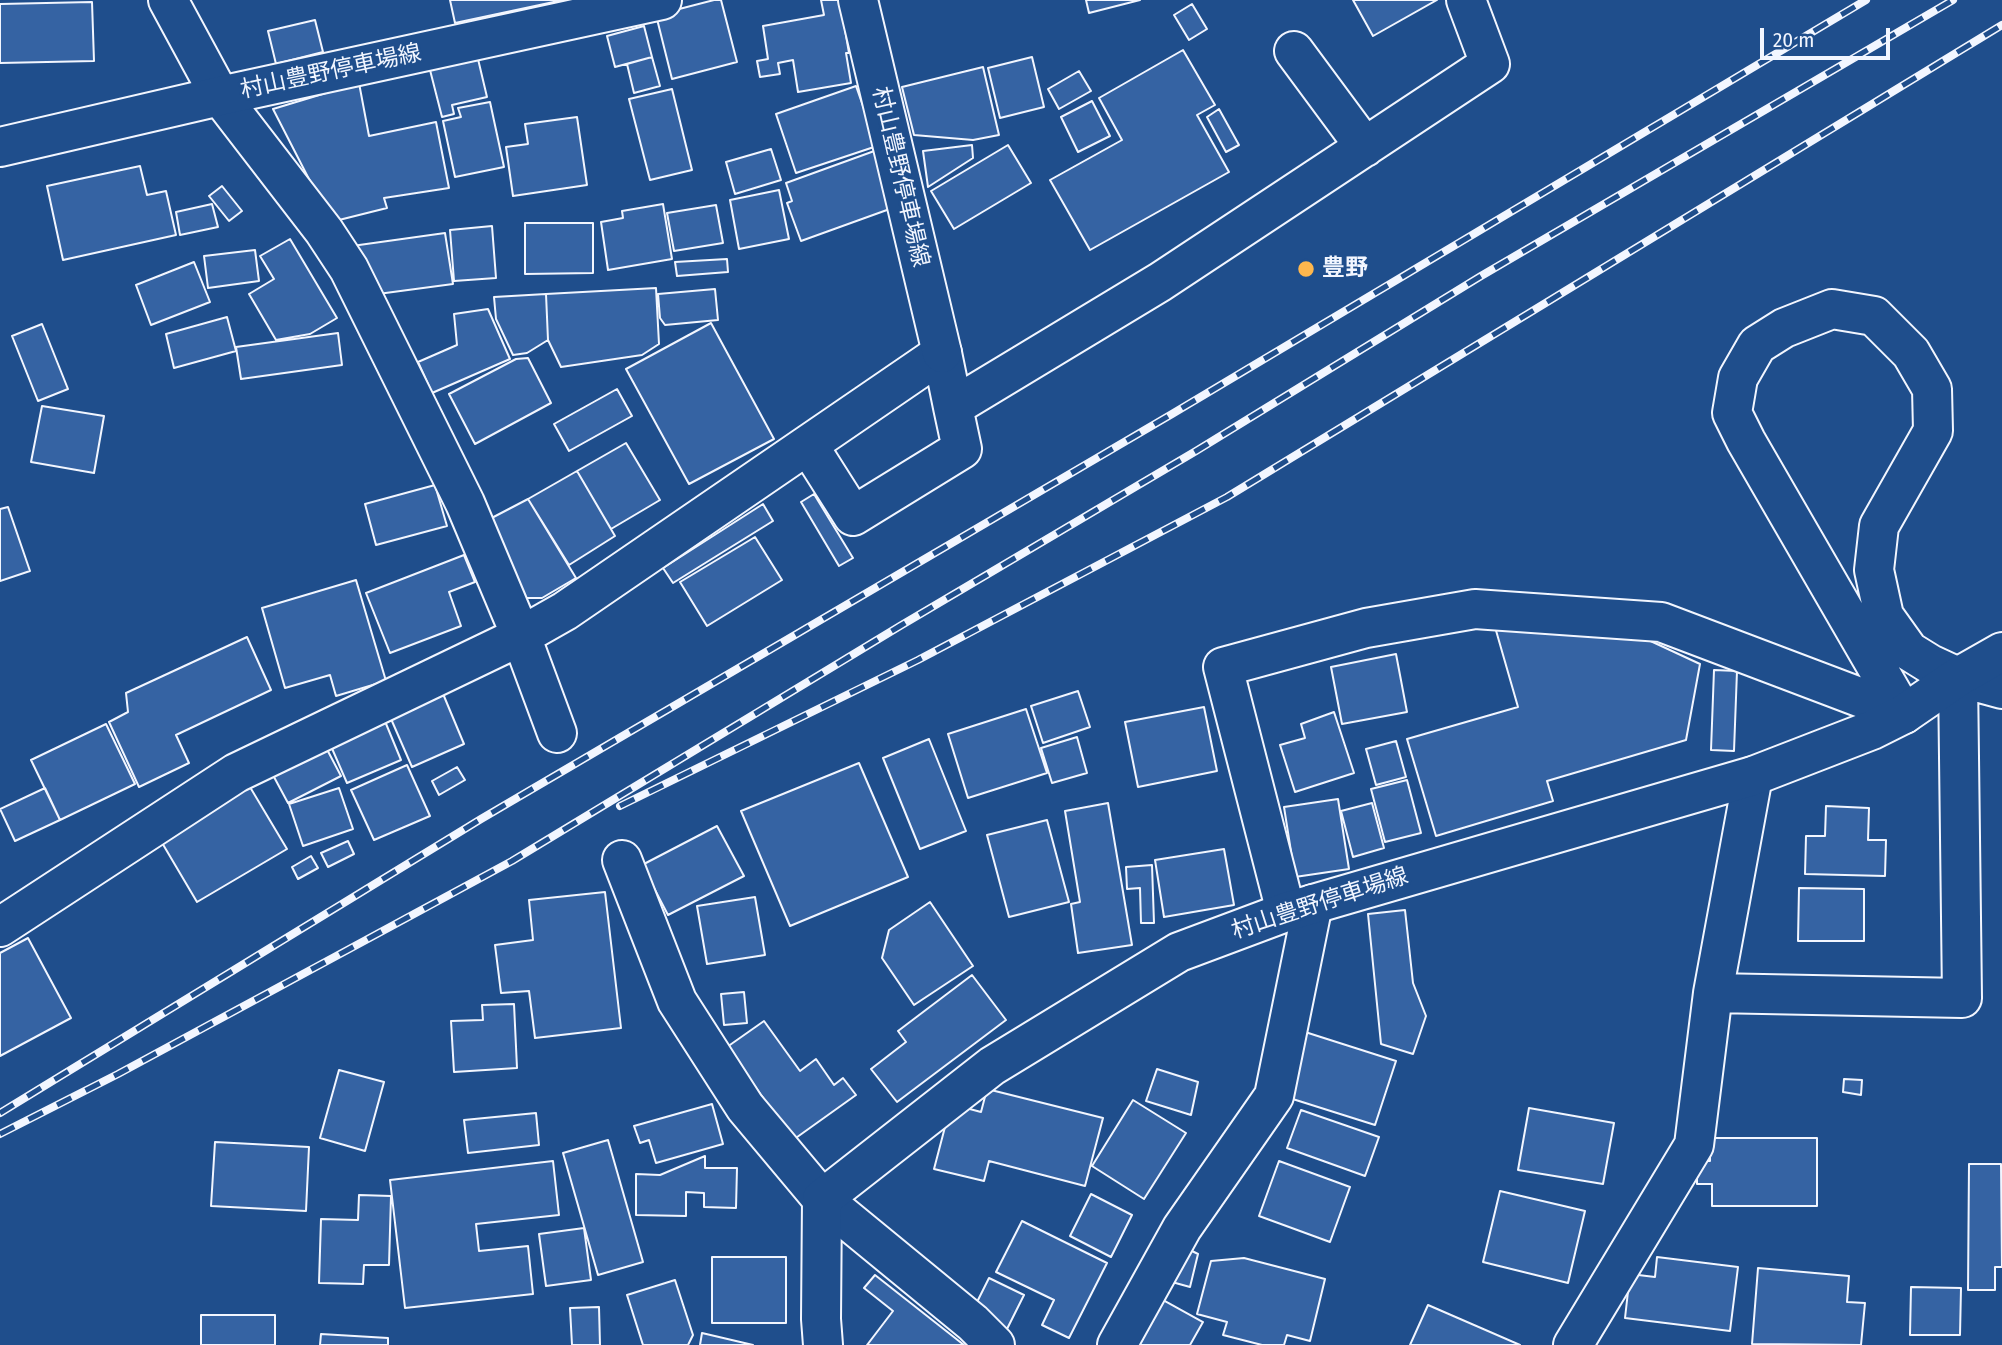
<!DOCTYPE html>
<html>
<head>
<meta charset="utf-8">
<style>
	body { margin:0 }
	#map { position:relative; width:2002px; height:1345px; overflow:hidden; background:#1f4e8c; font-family:"Fira Sans Condensed",sans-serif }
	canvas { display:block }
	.scale { position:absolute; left:1760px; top:28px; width:130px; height:32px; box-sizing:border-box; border:4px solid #f2f6ff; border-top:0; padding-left:9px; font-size:21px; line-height:24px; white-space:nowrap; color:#f2f6ff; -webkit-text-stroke:5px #1f4e8c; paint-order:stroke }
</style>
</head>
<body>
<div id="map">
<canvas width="2002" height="1345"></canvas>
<div class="scale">20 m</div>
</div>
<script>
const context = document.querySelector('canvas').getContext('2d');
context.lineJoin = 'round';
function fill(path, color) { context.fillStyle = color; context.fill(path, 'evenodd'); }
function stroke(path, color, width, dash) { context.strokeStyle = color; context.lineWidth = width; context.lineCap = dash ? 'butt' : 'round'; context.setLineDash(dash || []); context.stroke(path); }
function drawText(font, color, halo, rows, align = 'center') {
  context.font = font + ' "Fira Sans Condensed","Noto Sans JP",sans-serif'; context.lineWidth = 5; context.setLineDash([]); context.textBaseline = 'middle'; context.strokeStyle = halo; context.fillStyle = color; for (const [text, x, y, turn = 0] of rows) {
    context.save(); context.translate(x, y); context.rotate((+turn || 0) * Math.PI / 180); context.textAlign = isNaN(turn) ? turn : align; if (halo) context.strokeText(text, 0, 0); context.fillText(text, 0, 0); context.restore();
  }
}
const building = new Path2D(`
	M 450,0 L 563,0 L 455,23 Z
	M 714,0 L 721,0 L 737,62 L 672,79 L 656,15 Z
	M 821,0 L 840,0 L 849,53 L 846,53 L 851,83 L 798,92 L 793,60 L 778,63 L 780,74 L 760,77 L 757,61 L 768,59 L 763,26 L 824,15 Z
	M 1086,0 L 1140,0 L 1089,13 Z
	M 1353,0 L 1437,0 L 1373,36 Z
	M 92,2 L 94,61 L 0,63 L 0,4 Z
	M 1192,4 L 1207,29 L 1189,40 L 1174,15 Z
	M 315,20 L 323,52 L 276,64 L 268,31 Z
	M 644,26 L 652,57 L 615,67 L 607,36 Z
	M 1183,50 L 1215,105 L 1197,115 L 1229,172 L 1090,250 L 1050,180 L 1122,140 L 1099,98 Z
	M 652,57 L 660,86 L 634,93 L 627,64 Z
	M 1032,57 L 1044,107 L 1000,118 L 988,68 Z
	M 478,59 L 487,97 L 452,105 L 454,114 L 442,117 L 430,70 Z
	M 983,67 L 999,135 L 973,140 L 914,135 L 902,87 Z
	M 1079,71 L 1091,91 L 1059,109 L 1048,89 Z
	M 359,83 L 369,136 L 436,122 L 449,188 L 384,198 L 387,208 L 331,222 L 273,109 Z
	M 856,86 L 877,146 L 796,173 L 776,114 Z
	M 672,89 L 692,170 L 650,180 L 629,99 Z
	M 1092,101 L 1110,136 L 1078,152 L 1061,117 Z
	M 490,102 L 504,167 L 455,177 L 443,121 L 461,117 L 458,108 Z
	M 1219,109 L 1239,145 L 1226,152 L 1207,117 Z
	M 577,117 L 587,185 L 513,196 L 506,147 L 528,144 L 525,124 Z
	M 972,145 L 973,158 L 928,187 L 923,151 Z
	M 1008,145 L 1031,183 L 954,229 L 931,191 Z
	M 771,149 L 781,180 L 735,194 L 726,162 Z
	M 877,150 L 898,206 L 801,241 L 787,203 L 792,201 L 786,183 Z
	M 140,166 L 147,195 L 166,191 L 176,235 L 63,260 L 47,186 Z
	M 222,186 L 242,211 L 229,221 L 209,196 Z
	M 779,190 L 789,239 L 739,249 L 730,200 Z
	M 212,204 L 218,227 L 180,235 L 176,212 Z
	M 663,204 L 672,259 L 608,270 L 601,222 L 623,218 L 622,211 Z
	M 716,205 L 723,243 L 674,251 L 667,213 Z
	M 525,223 L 593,223 L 593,273 L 525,274 Z
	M 492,226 L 496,278 L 454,281 L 450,230 Z
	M 445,233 L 453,284 L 378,294 L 352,246 Z
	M 290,239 L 337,318 L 310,334 L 276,340 L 249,294 L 274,279 L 260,256 Z
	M 255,250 L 259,281 L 208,288 L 204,256 Z
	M 727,259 L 728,272 L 677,276 L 675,262 Z
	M 194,262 L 210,302 L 151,325 L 136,285 Z
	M 656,288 L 659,344 L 642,355 L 561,367 L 548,340 L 546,294 Z
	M 715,289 L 718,320 L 665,325 L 660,318 L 658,294 Z
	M 546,294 L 548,340 L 527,353 L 513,355 L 496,319 L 494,297 Z
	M 488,309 L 510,359 L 432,393 L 418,362 L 457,345 L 454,314 Z
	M 227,317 L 236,351 L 174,368 L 166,334 Z
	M 711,323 L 774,439 L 689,484 L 626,369 Z
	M 42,324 L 68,389 L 38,401 L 12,336 Z
	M 338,333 L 342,365 L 241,379 L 236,347 Z
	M 528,358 L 551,403 L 475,444 L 449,394 L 516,359 Z
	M 617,389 L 632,416 L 569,451 L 554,424 Z
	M 42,406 L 104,416 L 94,473 L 31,462 Z
	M 626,443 L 660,500 L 611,529 L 577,471 Z
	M 577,471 L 615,536 L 569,565 L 528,499 Z
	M 435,485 L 447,526 L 376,545 L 365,504 Z
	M 814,494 L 853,558 L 839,566 L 801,502 Z
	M 528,499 L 576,578 L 542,598 L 517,598 L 484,522 Z
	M 763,504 L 773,521 L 673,583 L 663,568 Z
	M 8,507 L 30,571 L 0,581 L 0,509 Z
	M 755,537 L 782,580 L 707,626 L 680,582 Z
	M 464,555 L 475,582 L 449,592 L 461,626 L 390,653 L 366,593 Z
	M 356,580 L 386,681 L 336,696 L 330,675 L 285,688 L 262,608 Z
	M 1495,627 L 1629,631 L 1700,664 L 1686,740 L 1547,781 L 1553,801 L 1436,836 L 1407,739 L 1518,707 Z
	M 247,637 L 271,690 L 176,735 L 189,763 L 139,787 L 109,722 L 128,712 L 126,693 Z
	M 1396,654 L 1407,712 L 1342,724 L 1331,667 Z
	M 1714,670 L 1737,671 L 1734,751 L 1711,750 Z
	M 441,689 L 464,744 L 412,767 L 388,712 Z
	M 1078,691 L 1090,727 L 1043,743 L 1031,706 Z
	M 1204,707 L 1217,771 L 1138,787 L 1125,722 Z
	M 1026,709 L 1047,773 L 968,798 L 948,734 Z
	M 1334,712 L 1354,773 L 1295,792 L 1280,745 L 1305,738 L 1301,724 Z
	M 382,714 L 401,760 L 347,783 L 327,737 Z
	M 106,724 L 135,784 L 60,820 L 31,760 Z
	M 1077,737 L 1087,773 L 1052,783 L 1041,748 Z
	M 321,738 L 341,776 L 288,803 L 267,764 Z
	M 929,739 L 966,831 L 920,849 L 883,758 Z
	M 1396,741 L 1406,777 L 1376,785 L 1366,749 Z
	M 859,763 L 908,877 L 790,926 L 741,811 Z
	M 407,765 L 430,816 L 374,840 L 351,790 Z
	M 457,767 L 465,780 L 439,795 L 432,781 Z
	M 1407,780 L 1421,833 L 1385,842 L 1371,789 Z
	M 247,782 L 287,849 L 197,902 L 158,836 Z
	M 45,788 L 60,820 L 15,841 L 0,809 Z
	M 339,788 L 353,829 L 303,846 L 289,804 Z
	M 1338,799 L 1349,869 L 1295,877 L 1284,807 Z
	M 1108,803 L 1132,945 L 1078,953 L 1071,904 L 1080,902 L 1065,811 Z
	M 1372,803 L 1384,848 L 1353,857 L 1341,811 Z
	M 1826,806 L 1869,808 L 1868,840 L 1886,840 L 1885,876 L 1805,874 L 1806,836 L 1825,836 Z
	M 1047,820 L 1069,902 L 1009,917 L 987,835 Z
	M 717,826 L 744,876 L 668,915 L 642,865 Z
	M 348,841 L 354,854 L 328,867 L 321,853 Z
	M 1224,849 L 1234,905 L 1164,917 L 1155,860 Z
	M 311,856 L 318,868 L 298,879 L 292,867 Z
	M 1152,865 L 1154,923 L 1141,923 L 1140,888 L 1127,889 L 1126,867 Z
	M 1799,888 L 1864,889 L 1864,941 L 1798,941 Z
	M 605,892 L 621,1028 L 535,1038 L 529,991 L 501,993 L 495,945 L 533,940 L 529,900 Z
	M 755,897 L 765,955 L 707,964 L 697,906 Z
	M 930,902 L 973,966 L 914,1005 L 882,958 L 889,930 Z
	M 1405,910 L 1413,983 L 1426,1016 L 1413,1054 L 1381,1044 L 1368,914 Z
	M 28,938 L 71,1018 L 0,1056 L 0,953 Z
	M 972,975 L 1006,1020 L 897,1102 L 871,1069 L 906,1042 L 898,1031 Z
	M 744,992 L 747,1023 L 724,1025 L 721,994 Z
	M 514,1004 L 517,1068 L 454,1072 L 451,1021 L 483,1020 L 482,1005 Z
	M 764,1021 L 800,1071 L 816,1059 L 834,1085 L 843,1078 L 856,1095 L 793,1140 L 727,1047 Z
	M 1302,1031 L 1396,1061 L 1375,1125 L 1280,1095 Z
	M 1157,1069 L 1198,1082 L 1191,1115 L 1146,1101 Z
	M 339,1070 L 384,1082 L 365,1151 L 320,1138 Z
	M 1844,1079 L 1862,1080 L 1861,1095 L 1843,1092 Z
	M 987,1089 L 1103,1118 L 1085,1186 L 989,1161 L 984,1181 L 934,1169 L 951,1104 L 981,1112 Z
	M 1133,1100 L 1186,1133 L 1144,1199 L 1092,1166 Z
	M 712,1104 L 723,1144 L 656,1163 L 649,1140 L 640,1143 L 634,1126 Z
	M 1529,1108 L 1614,1123 L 1603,1184 L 1518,1170 Z
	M 1301,1110 L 1379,1137 L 1365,1176 L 1287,1148 Z
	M 536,1113 L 539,1145 L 468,1153 L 464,1120 Z
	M 1710,1138 L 1817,1138 L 1817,1206 L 1712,1206 L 1712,1184 L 1697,1184 L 1697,1161 L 1710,1161 Z
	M 608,1140 L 643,1262 L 598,1275 L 563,1153 Z
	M 215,1142 L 309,1147 L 306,1211 L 211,1206 Z
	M 705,1156 L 705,1168 L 737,1168 L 736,1208 L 704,1207 L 704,1193 L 686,1192 L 686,1216 L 636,1215 L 636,1174 L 660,1175 Z
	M 553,1161 L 559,1215 L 476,1224 L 479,1251 L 528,1246 L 533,1294 L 405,1308 L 390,1180 Z
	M 1279,1161 L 1350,1187 L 1330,1242 L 1259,1216 Z
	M 1969,1164 L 2001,1164 L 2002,1267 L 1995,1267 L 1995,1290 L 1968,1290 Z
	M 1500,1191 L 1585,1211 L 1568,1283 L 1483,1262 Z
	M 1091,1194 L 1132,1215 L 1111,1257 L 1070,1236 Z
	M 359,1195 L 391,1196 L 389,1265 L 364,1265 L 363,1284 L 319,1283 L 321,1219 L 358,1220 Z
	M 1022,1221 L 1107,1263 L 1069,1338 L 1042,1325 L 1054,1300 L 996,1272 Z
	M 584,1228 L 591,1280 L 546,1286 L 539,1234 Z
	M 1180,1245 L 1198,1254 L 1190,1287 L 1161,1279 Z
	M 712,1257 L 786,1257 L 786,1323 L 712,1323 Z
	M 1657,1257 L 1738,1267 L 1730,1331 L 1625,1318 L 1630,1274 L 1655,1277 Z
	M 1244,1258 L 1325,1279 L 1310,1341 L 1287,1335 L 1284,1345 L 1262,1345 L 1223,1335 L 1227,1322 L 1197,1314 L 1211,1261 Z
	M 1758,1268 L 1849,1276 L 1847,1302 L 1865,1303 L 1861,1345 L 1752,1344 Z
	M 875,1275 L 964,1345 L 867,1345 L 893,1311 L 864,1288 Z
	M 989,1278 L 1024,1295 L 1007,1329 L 972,1312 Z
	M 675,1280 L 693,1335 L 688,1345 L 643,1345 L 627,1295 Z
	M 1911,1287 L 1961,1288 L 1960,1335 L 1910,1335 Z
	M 1156,1296 L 1203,1322 L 1190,1345 L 1131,1345 Z
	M 1428,1305 L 1520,1345 L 1410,1345 Z
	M 599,1307 L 600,1345 L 572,1345 L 570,1308 Z
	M 201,1315 L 275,1315 L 275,1345 L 201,1345 Z
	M 702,1333 L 753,1345 L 700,1345 Z
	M 321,1334 L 388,1338 L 388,1345 L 320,1345 Z`);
const street = new Path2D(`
	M 168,0 L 220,96 L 324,231 L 349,269 L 465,503 L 521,636 L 557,733
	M 1294,51 L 1365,147
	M 808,445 L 853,516 L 962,449 L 953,407
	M 1904,714 L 1746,441 L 1732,413 L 1738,378 L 1757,345 L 1784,328 L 1832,309 L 1874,316 L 1911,353 L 1932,389 L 1933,431 L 1879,526 L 1874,570 L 1884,616 L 1909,651 L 1930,664 L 1958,677 L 2002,689
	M 622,860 L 677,1001 L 745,1107 L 822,1199 L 973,1323 L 995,1345
	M 1286,912 L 1223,667 L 1366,628 L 1475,609 L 1661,622 L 1904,714
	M 0,927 L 236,773 L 521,636 L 565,611 L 942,353 L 953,407 L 1160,282 L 1490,64 L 1466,0
	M 1713,993 L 1962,998 L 1958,677
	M 1117,1345 L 1182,1228 L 1274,1096 L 1313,904
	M 1573,1345 L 1694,1145 L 1713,993 L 1753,776`);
const secondary = new Path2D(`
	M 858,0 L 942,353
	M 0,147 L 220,96 L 662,0
	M 823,1345 L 821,1319 L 822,1199 L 992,1066 L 1179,952 L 1286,912 L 1753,776 L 1872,730 L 1904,714 L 1958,677 L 2002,652`);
const rail = new Path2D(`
	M 620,806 L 918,660 L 1227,497 L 2002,25
	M 0,1113 L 481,819 L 1172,414 L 1866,0
	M 0,1134 L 118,1074 L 512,861 L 900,626 L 1196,451 L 1481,276 L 1953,0`);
const markers = [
	[1306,269,9,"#ffb74d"]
];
const streetNames = [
	["村山豊野停車場線",331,72,-12],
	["村山豊野停車場線",900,177,77],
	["村山豊野停車場線",1320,904,-18]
];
const poiNames = [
	["豊野",1322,269]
];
fill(building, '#3563a3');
stroke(building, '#f2f6ff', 2);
stroke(street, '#f2f6ff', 42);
stroke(secondary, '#f2f6ff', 42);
stroke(street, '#1f4e8c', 38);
stroke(secondary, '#1f4e8c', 38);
stroke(rail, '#f2f6ff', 8);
stroke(rail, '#1f4e8c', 5, [16]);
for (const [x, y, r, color] of markers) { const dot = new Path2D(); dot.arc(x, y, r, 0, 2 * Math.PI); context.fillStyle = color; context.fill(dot); stroke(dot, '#1f4e8c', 2.5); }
drawText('23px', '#f2f6ff', '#1f4e8c', streetNames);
drawText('bold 23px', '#f2f6ff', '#1f4e8c', poiNames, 'left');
</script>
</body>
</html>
